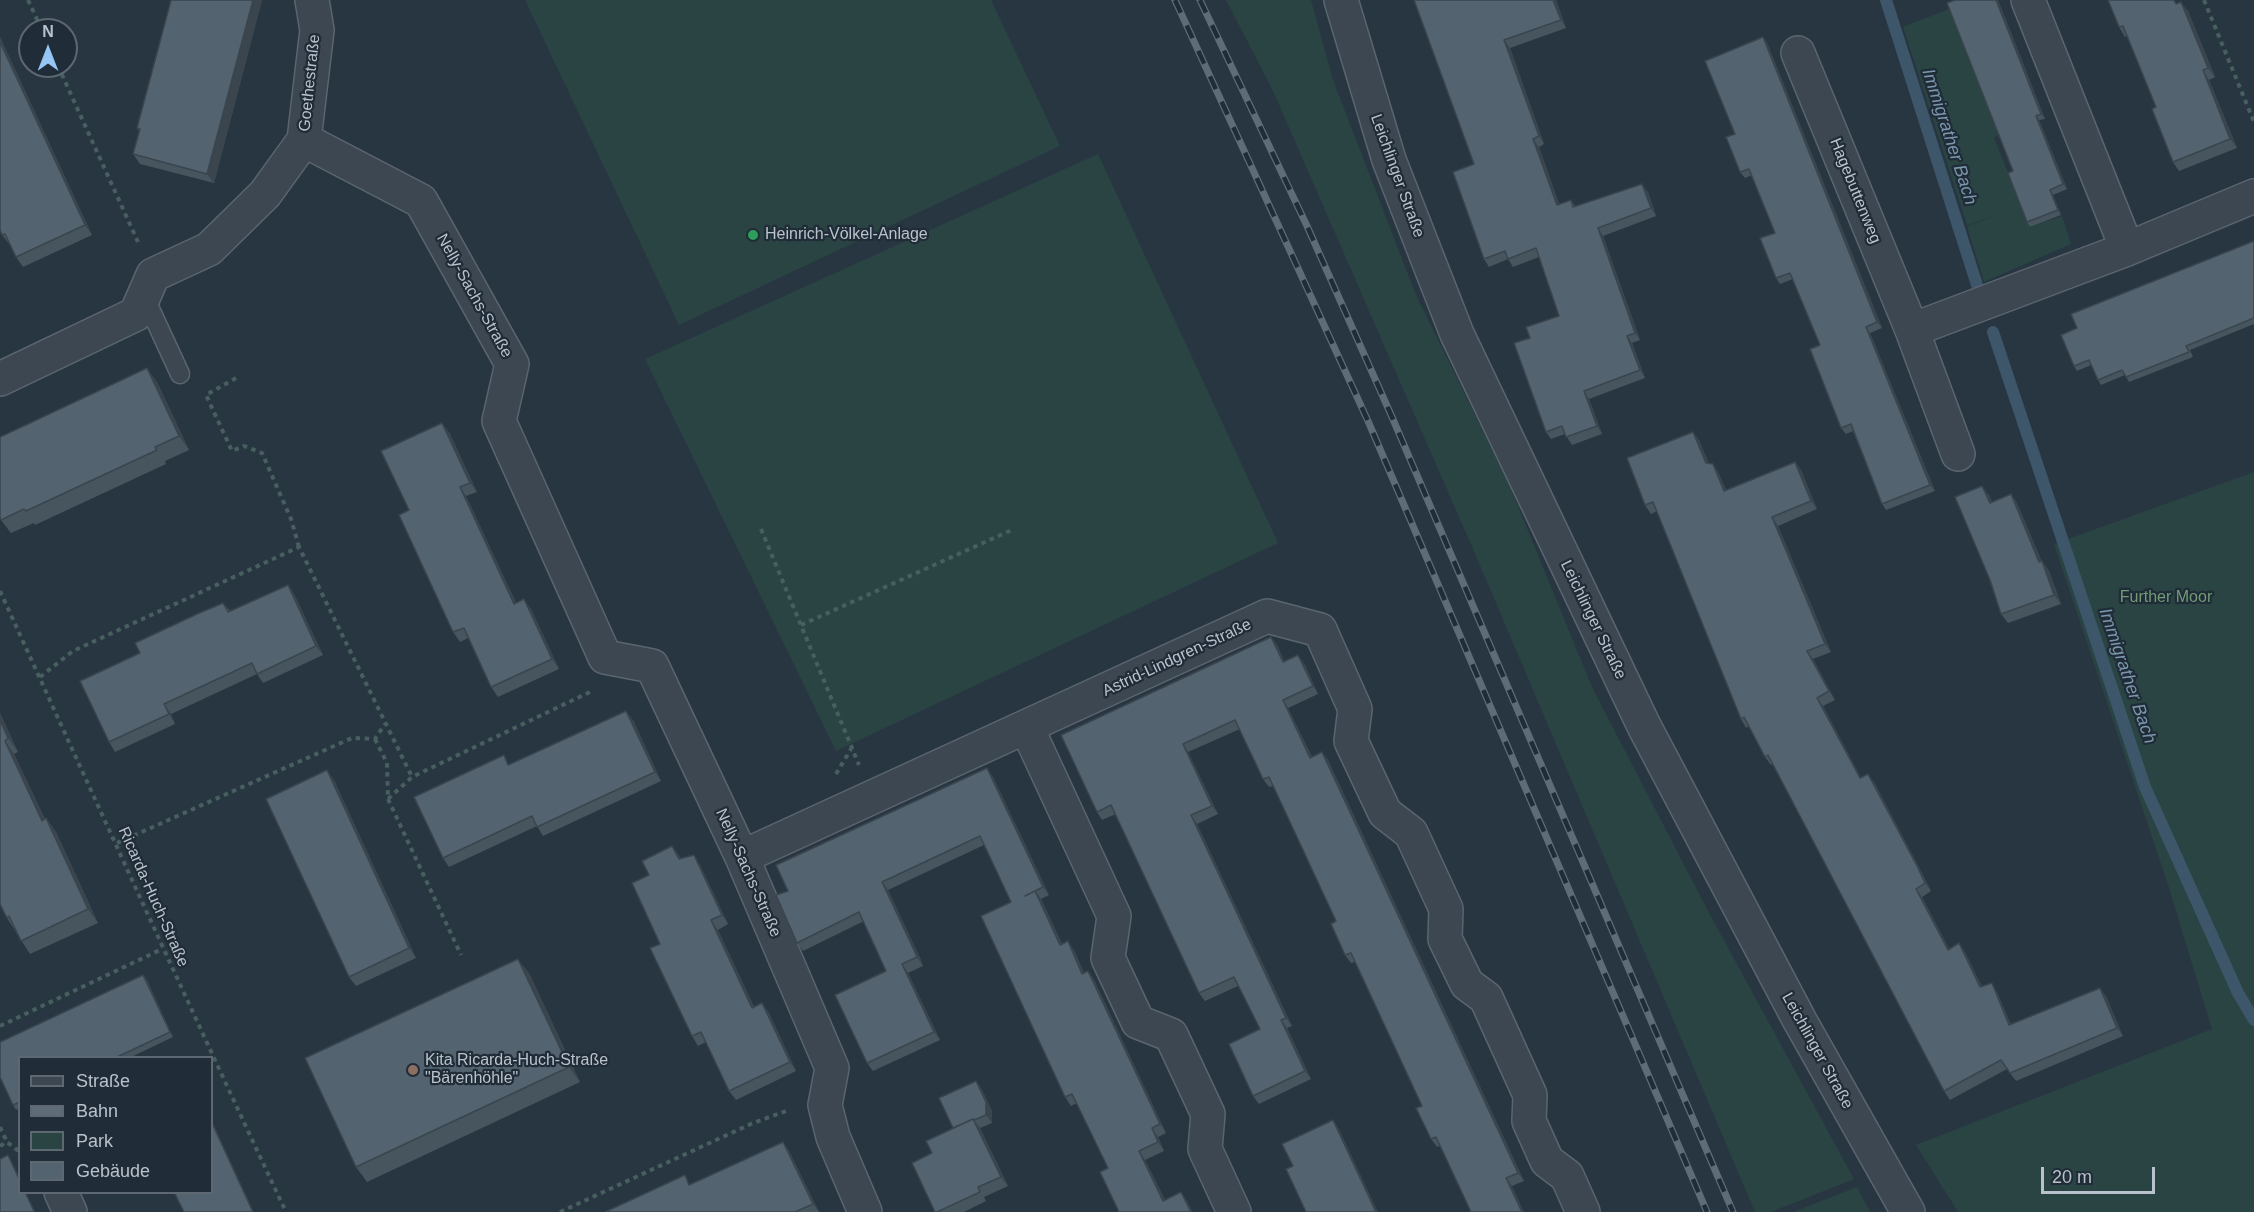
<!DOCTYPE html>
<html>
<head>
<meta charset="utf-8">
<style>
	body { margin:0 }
	#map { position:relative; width:2254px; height:1212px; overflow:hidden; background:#283642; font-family:Arial,sans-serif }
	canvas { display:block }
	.legend { position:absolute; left:18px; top:1056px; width:195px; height:138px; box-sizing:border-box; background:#202c37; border:2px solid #5d6873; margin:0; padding:8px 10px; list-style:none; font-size:18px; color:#b9c2cc }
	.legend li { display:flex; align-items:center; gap:12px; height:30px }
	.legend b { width:30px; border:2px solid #5d6873 }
	.north { position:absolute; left:18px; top:18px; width:60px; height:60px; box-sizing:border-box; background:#202c37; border:2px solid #5d6873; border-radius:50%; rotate:0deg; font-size:16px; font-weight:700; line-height:24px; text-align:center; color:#b9c2cc }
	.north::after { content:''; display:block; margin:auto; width:21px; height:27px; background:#94c5f5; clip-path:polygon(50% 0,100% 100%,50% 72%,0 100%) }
	.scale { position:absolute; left:2041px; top:1167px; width:114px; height:27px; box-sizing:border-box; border:3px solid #b9c2cc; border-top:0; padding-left:8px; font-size:18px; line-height:21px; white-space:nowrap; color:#b9c2cc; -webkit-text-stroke:4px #202c37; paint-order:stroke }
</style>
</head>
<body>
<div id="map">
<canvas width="2254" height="1212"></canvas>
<ul class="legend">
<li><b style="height:8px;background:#3c4752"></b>Straße</li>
<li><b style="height:8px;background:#5e6c78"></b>Bahn</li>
<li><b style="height:16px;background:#2a4343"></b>Park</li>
<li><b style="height:16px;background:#53636f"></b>Gebäude</li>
</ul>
<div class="north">N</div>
<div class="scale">20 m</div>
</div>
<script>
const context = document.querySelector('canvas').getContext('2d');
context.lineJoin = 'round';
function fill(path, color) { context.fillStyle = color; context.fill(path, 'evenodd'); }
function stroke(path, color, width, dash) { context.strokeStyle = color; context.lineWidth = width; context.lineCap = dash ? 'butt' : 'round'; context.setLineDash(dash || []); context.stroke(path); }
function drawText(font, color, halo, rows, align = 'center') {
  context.font = font + ' Arial,sans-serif'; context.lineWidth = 4.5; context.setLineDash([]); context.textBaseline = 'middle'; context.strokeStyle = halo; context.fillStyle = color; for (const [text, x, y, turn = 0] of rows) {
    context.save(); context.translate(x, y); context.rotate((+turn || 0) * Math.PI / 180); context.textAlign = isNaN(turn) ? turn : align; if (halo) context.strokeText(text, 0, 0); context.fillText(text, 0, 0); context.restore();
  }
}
const green = new Path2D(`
	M 525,0 L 991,0 L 1060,146 L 679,325 Z
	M 1226,0 L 1311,0 L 1333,80 L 1416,295 L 1509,484 L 1592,687 L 1707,909 L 1854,1179 L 1771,1212 L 1755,1212 L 1476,556 L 1273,91 Z
	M 1949,9 L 1999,135 L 1994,138 L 2030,227 L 2062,216 L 2071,244 L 1984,282 L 1967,226 L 2000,214 L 1967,225 L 1903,27 Z
	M 1098,154 L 1278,543 L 836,751 L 645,359 Z
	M 2254,472 L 2254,1212 L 1958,1212 L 1916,1145 L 2212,1029 L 2168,885 L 2054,544 Z
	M 1857,1187 L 1870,1212 L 1793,1212 Z`);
const stream = new Path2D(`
	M 1886,0 L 1977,285
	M 1993,332 L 2145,787 L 2238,993 L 2254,1020`);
const path = new Path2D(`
	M 28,0 L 42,30
	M 2204,0 L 2254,122
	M 58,66 L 138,242
	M 236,378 L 206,395 L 232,451 L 244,446 L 262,453 L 291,519 L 299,547
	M 761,529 L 859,765
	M 0,591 C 95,799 189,1006 286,1212
	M 801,625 L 1014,529
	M 40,677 L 73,651 L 299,547 L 412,777
	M 375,739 L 387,763 L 388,799 L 412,777 L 592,691
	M 836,774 L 851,749
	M 388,799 L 461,955
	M 117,843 L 352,738 L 375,739 L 385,724
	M 0,1026 L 162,949
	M 0,1127 L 7,1142
	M 0,1146 L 7,1142 L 20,1152
	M 560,1212 L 753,1123 L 789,1110`);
const service = new Path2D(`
	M 144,296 L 180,374`);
const minor = new Path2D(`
	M 1341,0 L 1389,160 L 1457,334 L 1644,726 L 1800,1021 L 1908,1212
	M 2028,0 L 2127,249
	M 1798,53 L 1912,330 L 1958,454
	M 304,140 L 421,201 L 512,364 L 499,421 L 605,657 L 652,666 L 742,857 L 832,1068 L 825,1105 L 833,1137 L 865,1212
	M 1912,330 L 2127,249 L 2254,196
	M 0,379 L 136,314 L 153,275 L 209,249 L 265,194 L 304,140 L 317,30 L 312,0
	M 1027,728 L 1114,916 L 1108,958 L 1138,1022 L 1171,1035 L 1208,1114 L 1205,1149 L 1234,1212
	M 742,857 L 1267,616 L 1320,630 L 1355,709 L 1351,741 L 1385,813 L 1411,833 L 1446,909 L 1445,939 L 1467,984 L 1486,998 L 1530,1095 L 1529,1121 L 1547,1161 L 1567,1176 L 1583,1212
	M 61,1192 L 70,1212`);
const rail = new Path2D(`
	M 1175,0 L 1368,421 L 1707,1212
	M 1200,0 L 1307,226 L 1392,417 L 1733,1212`);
const wall = new Path2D(`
	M 171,0 L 262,0 L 214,183 L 140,164 L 133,154 L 139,131 L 137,128 Z
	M 1414,0 L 1556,0 L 1566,28 L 1510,48 L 1544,144 L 1539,147 L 1559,204 L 1571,200 L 1575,206 L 1648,192 L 1656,216 L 1603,236 L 1640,340 L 1632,343 L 1645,378 L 1589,399 L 1602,434 L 1572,445 L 1565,434 L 1551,439 L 1546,432 L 1530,338 L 1559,316 L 1539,257 L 1513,267 L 1508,259 L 1489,267 L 1484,259 L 1474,164 Z
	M 1998,0 L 2045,119 L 2039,120 L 2067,189 L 2053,195 L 2061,215 L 2030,227 L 2027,222 L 2013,171 Z
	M 2178,3 L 2188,11 L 2215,77 L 2209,80 L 2237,148 L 2179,171 L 2173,162 L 2156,107 L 2127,36 L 2125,37 L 2119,27 Z
	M 0,37 L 92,235 L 23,267 L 16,257 L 10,244 L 9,244 L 2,235 Z
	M 1763,37 L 1767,43 L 1882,328 L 1870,333 L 1935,491 L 1886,510 L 1882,504 L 1853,431 L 1846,434 L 1841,428 L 1820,345 L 1793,279 L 1780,284 L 1776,278 L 1775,233 L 1752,175 L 1745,178 L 1740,172 L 1735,134 Z
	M 2254,241 L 2254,324 L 2190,350 L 2193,357 L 2129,382 L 2125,375 L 2101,385 L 2098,380 L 2091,365 L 2077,371 L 2074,366 L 2077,328 Z
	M 157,382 L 189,450 L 165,461 L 166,464 L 35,525 L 34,523 L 11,533 L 1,520 Z
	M 449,432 L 477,492 L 466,496 L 516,603 L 531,609 L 559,669 L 498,697 L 491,687 L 468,638 L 460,642 L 453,632 Z
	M 1699,440 L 1709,464 L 1713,464 L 1718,472 L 1726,490 L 1795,462 L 1801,470 L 1817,509 L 1778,526 L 1831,652 L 1813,659 L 1835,700 L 1823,706 L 1861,778 L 1874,782 L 1923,875 L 1931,891 L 1922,897 L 1949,949 L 1965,952 L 1982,987 L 1997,992 L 2011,1025 L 2106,996 L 2123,1036 L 2016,1081 L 2007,1069 L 1950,1100 L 1944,1091 L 1773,764 L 1771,765 L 1765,757 L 1749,726 L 1746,728 L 1741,719 L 1657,511 L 1651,514 L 1645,505 Z
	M 2011,494 L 2017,503 L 2042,562 L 2049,571 L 2061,604 L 2008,623 L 2001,614 L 1989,495 L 1992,502 Z
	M 288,585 L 294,594 L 323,655 L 263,683 L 257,674 L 171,714 L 175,724 L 115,752 L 109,742 L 140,653 L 223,603 L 230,611 Z
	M 1271,637 L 1277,645 L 1284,661 L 1304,663 L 1318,694 L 1288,708 L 1312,757 L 1322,752 L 1328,760 L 1524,1181 L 1512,1186 L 1440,1146 L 1437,1147 L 1431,1139 L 1422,1106 L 1355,962 L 1351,963 L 1345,955 L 1336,921 L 1273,786 L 1269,787 L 1263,779 L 1240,729 L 1188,752 L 1218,814 L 1197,824 L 1292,1026 L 1287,1028 L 1311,1079 L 1259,1104 L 1253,1096 L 1260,1029 L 1238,986 L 1205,1001 L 1199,993 L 1116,814 L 1102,820 L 1097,812 Z
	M 0,713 L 18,752 L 14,754 L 45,819 L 46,818 L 56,832 L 98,923 L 30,954 L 7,918 L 0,904 Z
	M 633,720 L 661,781 L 543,836 L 537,826 L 449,867 L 443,858 L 510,765 Z
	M 993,777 L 1049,895 L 1041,899 L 1062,944 L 1074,950 L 1084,973 L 1088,971 L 1094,980 L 1166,1133 L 1158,1137 L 1164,1151 L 1145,1160 L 1165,1200 L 1181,1192 L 1187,1201 L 1119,1212 L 1108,1168 L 1077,1103 L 1071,1106 L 1065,1097 L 1011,902 L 984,845 L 888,890 L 920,958 L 923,966 L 908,973 L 940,1040 L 873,1071 L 867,1063 L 886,971 L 864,921 L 803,951 L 797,943 L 788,891 Z
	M 334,780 L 416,958 L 356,986 L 349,977 Z
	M 672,846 L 681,859 L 700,865 L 728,924 L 718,930 L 754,1007 L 762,1003 L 769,1013 L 796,1071 L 736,1100 L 729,1091 L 706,1042 L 698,1046 L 692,1036 L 660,944 L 649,875 Z
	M 529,973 L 580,1082 L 367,1182 L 356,1167 Z
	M 143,975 L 147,980 L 173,1037 L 129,1058 L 20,1058 L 20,1108 L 16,1110 L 13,1105 L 0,1077 L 0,1042 Z
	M 976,1081 L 982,1090 L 992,1111 L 992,1123 L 980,1128 L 1008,1186 L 984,1197 L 986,1201 L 964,1212 L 935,1212 L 932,1153 L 953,1128 Z
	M 783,1142 L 789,1151 L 819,1212 L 605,1212 L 691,1184 Z`);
const shadedWall = new Path2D(`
	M 253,0 L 262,0 L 214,183 L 207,174 Z
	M 1553,0 L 1556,0 L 1566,28 L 1561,20 Z
	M 1996,0 L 1998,0 L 2045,119 L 2041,114 Z
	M 2181,2 L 2188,11 L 2215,77 L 2208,68 Z
	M 0,37 L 92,235 L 85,225 L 0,42 Z
	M 1763,37 L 1767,43 L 1882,328 L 1877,322 Z
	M 1504,40 L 1510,48 L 1544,144 L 1539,136 Z
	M 2203,70 L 2209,80 L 2237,148 L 2230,139 Z
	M 2036,116 L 2039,120 L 2067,189 L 2063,184 Z
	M 1533,139 L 1539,147 L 1562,213 L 1557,205 Z
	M 1642,184 L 1648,192 L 1656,216 L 1651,208 Z
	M 2050,190 L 2053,195 L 2061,215 L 2058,210 Z
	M 1598,228 L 1603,236 L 1640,340 L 1635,333 Z
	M 1866,327 L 1870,333 L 1935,491 L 1930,485 Z
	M 1627,336 L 1632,343 L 1645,378 L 1640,370 Z
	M 147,368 L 157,382 L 189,450 L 179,436 Z
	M 1584,391 L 1589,399 L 1602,434 L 1597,426 Z
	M 442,423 L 449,432 L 477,492 L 470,483 Z
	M 1693,432 L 1699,440 L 1712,472 L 1706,463 Z
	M 1795,462 L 1801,470 L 1817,509 L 1811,501 Z
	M 1713,464 L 1718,472 L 1730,500 L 1724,491 Z
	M 1982,486 L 1989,495 L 1996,512 L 1990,503 Z
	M 460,487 L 466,496 L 521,613 L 514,604 Z
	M 2011,494 L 2017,503 L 2046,572 L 2039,562 Z
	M 1772,517 L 1778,526 L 1831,652 L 1825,644 Z
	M 2042,561 L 2049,571 L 2061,604 L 2054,595 Z
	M 288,585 L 294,594 L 323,655 L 316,646 Z
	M 524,599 L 531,609 L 559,669 L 552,659 Z
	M 1271,637 L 1277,645 L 1288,670 L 1283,662 Z
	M 1807,651 L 1813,659 L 1835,700 L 1829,691 Z
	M 1298,655 L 1304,663 L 1318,694 L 1313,686 Z
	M 1817,698 L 1823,706 L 1866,787 L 1860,778 Z
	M 1283,700 L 1288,708 L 1316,766 L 1310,758 Z
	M 164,704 L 171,714 L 175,724 L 169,714 Z
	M 626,711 L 633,720 L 661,781 L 655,772 Z
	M 0,713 L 18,752 L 8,738 L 0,720 Z
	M 5,741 L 14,754 L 52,834 L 42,821 Z
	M 1183,744 L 1188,752 L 1218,814 L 1212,806 Z
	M 1322,752 L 1328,760 L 1524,1181 L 1518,1173 Z
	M 987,768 L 993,777 L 1049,895 L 1043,887 Z
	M 327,770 L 334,780 L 416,958 L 409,948 Z
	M 1868,774 L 1874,782 L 1931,891 L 1925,883 Z
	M 1191,815 L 1197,824 L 1292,1026 L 1286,1018 Z
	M 46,818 L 56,832 L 98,923 L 88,909 Z
	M 672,846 L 679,855 L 685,869 L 679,859 Z
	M 694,855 L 700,865 L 728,924 L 722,915 Z
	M 882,882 L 888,890 L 920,958 L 923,966 L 917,957 Z
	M 1916,889 L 1922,897 L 1954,958 L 1948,950 Z
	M 1035,891 L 1041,899 L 1066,954 L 1060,945 Z
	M 711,920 L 718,930 L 759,1017 L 752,1008 Z
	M 1068,941 L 1074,950 L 1088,983 L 1082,974 Z
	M 1959,943 L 1965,952 L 1986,996 L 1980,987 Z
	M 518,959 L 529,973 L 580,1082 L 569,1067 Z
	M 902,964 L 908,973 L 940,1040 L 934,1032 Z
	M 1088,971 L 1094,980 L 1166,1133 L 1160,1124 Z
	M 143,975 L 147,980 L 173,1037 L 170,1032 Z
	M 1992,983 L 1997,992 L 2015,1034 L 2009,1025 Z
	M 2100,988 L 2106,996 L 2123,1036 L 2117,1028 Z
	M 762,1003 L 769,1013 L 796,1071 L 790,1062 Z
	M 1281,1020 L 1287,1028 L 1311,1079 L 1305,1071 Z
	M 976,1081 L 982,1090 L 992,1111 L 992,1123 L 986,1115 Z
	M 973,1119 L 980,1128 L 1008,1186 L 1001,1177 Z
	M 1333,1120 L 1339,1129 L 1378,1212 L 1376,1212 Z
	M 212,1121 L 254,1212 L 253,1212 L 212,1123 Z
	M 1152,1128 L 1158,1137 L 1164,1151 L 1158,1142 Z
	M 783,1142 L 789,1151 L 819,1212 L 813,1204 Z
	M 1139,1151 L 1145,1160 L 1169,1209 L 1163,1201 Z
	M 8,1155 L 11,1160 L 20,1178 L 20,1181 Z
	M 1506,1178 L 1512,1186 L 1524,1212 L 1522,1212 Z
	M 25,1192 L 26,1192 L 35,1212 L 34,1212 Z
	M 1181,1192 L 1187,1201 L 1193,1212 L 1191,1212 Z`);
const building = new Path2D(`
	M 171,0 L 253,0 L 207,174 L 133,154 L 140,129 L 137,128 Z
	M 1414,0 L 1553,0 L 1561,20 L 1504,40 L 1539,136 L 1533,139 L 1557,205 L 1571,200 L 1573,207 L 1642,184 L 1651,208 L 1598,228 L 1635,333 L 1627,336 L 1640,370 L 1584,391 L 1597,426 L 1566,437 L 1562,426 L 1546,432 L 1514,343 L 1530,338 L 1526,327 L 1559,316 L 1536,248 L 1508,259 L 1505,251 L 1484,259 L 1453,172 L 1474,164 Z
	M 1955,0 L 1996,0 L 2041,114 L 2036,116 L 2063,184 L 2050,190 L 2058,210 L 2027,222 L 2008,173 L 2013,171 L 1947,3 Z
	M 2108,0 L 2174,0 L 2176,4 L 2181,2 L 2208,68 L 2203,70 L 2230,139 L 2173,162 L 2152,109 L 2156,107 L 2123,26 L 2119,27 Z
	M 1763,37 L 1877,322 L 1866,327 L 1930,485 L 1882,504 L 1851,424 L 1841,428 L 1810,349 L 1820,345 L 1790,273 L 1776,278 L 1760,238 L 1775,233 L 1749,169 L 1740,172 L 1726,137 L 1735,134 L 1705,61 Z
	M 0,42 L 85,225 L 16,257 L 5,234 L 2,235 L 0,230 Z
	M 2254,241 L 2254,318 L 2186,346 L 2189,352 L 2126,377 L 2122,370 L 2098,380 L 2089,360 L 2074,366 L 2061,335 L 2077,328 L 2071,314 Z
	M 147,368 L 179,436 L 155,447 L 157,450 L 26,511 L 24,509 L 1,520 L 0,517 L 0,437 Z
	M 442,423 L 470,483 L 460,487 L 514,604 L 524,599 L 552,659 L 491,687 L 464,628 L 453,632 L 399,515 L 409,510 L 381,451 Z
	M 1693,432 L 1706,463 L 1713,464 L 1724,491 L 1795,462 L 1811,501 L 1772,517 L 1825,644 L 1807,651 L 1829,691 L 1817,698 L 1860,778 L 1868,774 L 1917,866 L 1925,883 L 1916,889 L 1948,950 L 1959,943 L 1980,987 L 1992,983 L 2009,1025 L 2100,988 L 2117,1028 L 2010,1073 L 2001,1060 L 1944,1091 L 1768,755 L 1765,757 L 1744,717 L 1741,719 L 1653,502 L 1645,505 L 1627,458 Z
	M 1982,486 L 1990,503 L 2011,494 L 2039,562 L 2042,561 L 2054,595 L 2001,614 L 1990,580 L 1955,497 Z
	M 288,585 L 316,646 L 257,674 L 252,663 L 164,704 L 169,714 L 109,742 L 80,681 L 140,653 L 135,643 L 197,614 L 223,603 L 228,612 Z
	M 1271,637 L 1283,662 L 1298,655 L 1313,686 L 1283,700 L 1310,758 L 1322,752 L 1518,1173 L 1506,1178 L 1522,1212 L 1471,1212 L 1436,1137 L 1431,1139 L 1416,1108 L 1422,1106 L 1351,953 L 1345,955 L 1331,924 L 1336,921 L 1269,777 L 1263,779 L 1235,720 L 1183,744 L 1212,806 L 1191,815 L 1286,1018 L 1281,1020 L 1305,1071 L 1253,1096 L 1229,1044 L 1260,1029 L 1234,977 L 1199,993 L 1111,805 L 1097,812 L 1061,735 Z
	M 626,711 L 655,772 L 537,827 L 532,816 L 443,858 L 414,797 L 504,755 L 508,765 Z
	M 0,720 L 8,738 L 5,741 L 42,821 L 46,818 L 88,909 L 21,941 L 9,916 L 7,918 L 0,904 Z
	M 987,768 L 1043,887 L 1025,896 L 1035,891 L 1060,945 L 1068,941 L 1082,974 L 1088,971 L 1160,1124 L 1152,1128 L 1158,1142 L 1139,1151 L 1163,1201 L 1181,1192 L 1191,1212 L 1119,1212 L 1100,1172 L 1108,1168 L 1072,1094 L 1065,1097 L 981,916 L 1011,902 L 980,836 L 882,882 L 914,950 L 917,957 L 902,964 L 934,1032 L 867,1063 L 835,995 L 886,971 L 859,912 L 797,943 L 776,895 L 788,891 L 776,865 Z
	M 327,770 L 409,948 L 349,977 L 266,799 Z
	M 672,846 L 679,859 L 694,855 L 722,915 L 711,920 L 752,1008 L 762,1003 L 790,1062 L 729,1091 L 701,1032 L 692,1036 L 650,948 L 660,944 L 632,883 L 649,875 L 642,861 Z
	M 518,959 L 569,1067 L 356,1167 L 305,1058 Z
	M 143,975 L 170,1032 L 115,1058 L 20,1058 L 20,1102 L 13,1105 L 0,1077 L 0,1042 Z
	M 976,1081 L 986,1102 L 986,1115 L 974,1120 L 973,1119 L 953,1128 L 939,1098 Z
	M 973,1119 L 1001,1177 L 978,1187 L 980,1192 L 937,1212 L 935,1212 L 912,1163 L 932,1153 L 926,1141 Z
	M 1333,1120 L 1376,1212 L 1306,1212 L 1286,1169 L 1293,1166 L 1282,1144 Z
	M 212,1123 L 253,1212 L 184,1212 L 174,1192 L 212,1192 Z
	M 783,1142 L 813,1204 L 795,1212 L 605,1212 L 685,1175 L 689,1185 Z
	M 8,1155 L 20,1181 L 20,1192 L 25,1192 L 34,1211 L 32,1212 L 0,1212 L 0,1159 Z`);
const markers = [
	[753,235,6,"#2e9e5b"],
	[413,1070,6,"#8d6e63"]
];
const streetNames = [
	["Goethestraße",310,83,-84],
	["Leichlinger Straße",1397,176,70],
	["Hagebuttenweg",1855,191,68],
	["Nelly-Sachs-Straße",474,296,61],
	["Leichlinger Straße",1593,620,64],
	["Astrid-Lindgren-Straße",1177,658,-25],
	["Nelly-Sachs-Straße",748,873,66],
	["Ricarda-Huch-Straße",153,897,66],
	["Leichlinger Straße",1817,1051,61]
];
const poiNames = [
	["Heinrich-Völkel-Anlage",765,235],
	["Kita Ricarda-Huch-Straße",425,1061],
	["\"Bärenhöhle\"",425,1079]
];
const parkNames = [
	["Further Moor",2166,598]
];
const waterNames = [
	["Immigrather Bach",1949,137,72],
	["Immigrather Bach",2127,676,71]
];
fill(green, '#2a4343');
stroke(stream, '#3e566a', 12);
stroke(service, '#5a656f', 21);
stroke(minor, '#5a656f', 36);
stroke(path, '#485f5f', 4, [4.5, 4.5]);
stroke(service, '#3c4752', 18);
stroke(minor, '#3c4752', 33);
stroke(rail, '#5e6c78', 7);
stroke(rail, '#202c37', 4.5, [14]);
fill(wall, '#47555f');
fill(shadedWall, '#3a454e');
fill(building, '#53636f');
stroke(building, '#3a454e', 1.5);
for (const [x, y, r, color] of markers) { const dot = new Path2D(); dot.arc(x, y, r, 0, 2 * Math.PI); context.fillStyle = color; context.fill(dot); stroke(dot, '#202c37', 2); }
drawText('16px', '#b9c2cc', '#202c37', streetNames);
drawText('16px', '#b9c2cc', '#202c37', poiNames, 'left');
drawText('16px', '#719c76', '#202c37', parkNames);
drawText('italic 18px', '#7b96ad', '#202c37', waterNames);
</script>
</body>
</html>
